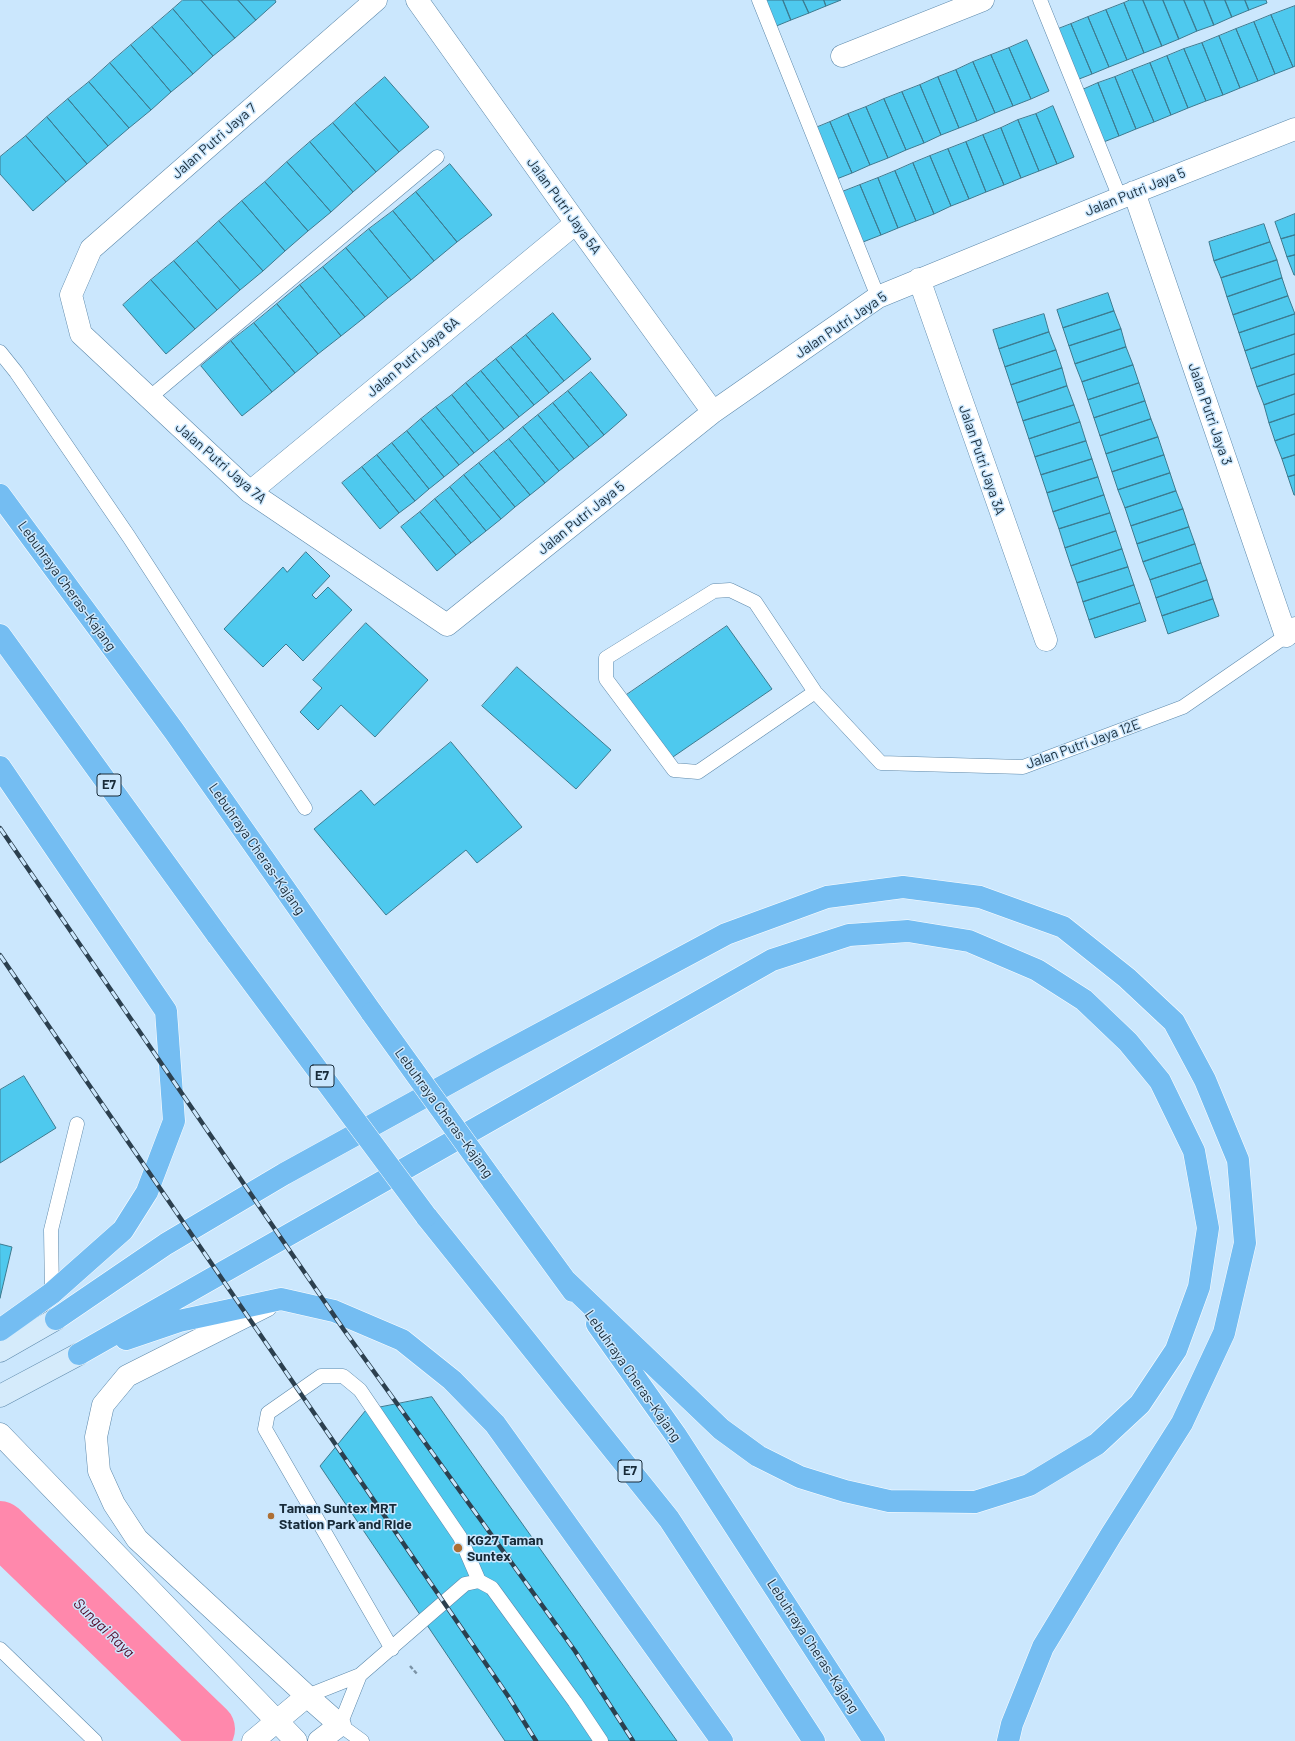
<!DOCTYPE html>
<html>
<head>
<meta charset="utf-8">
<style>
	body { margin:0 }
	canvas { display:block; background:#cbe7fd }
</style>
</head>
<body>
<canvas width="1295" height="1741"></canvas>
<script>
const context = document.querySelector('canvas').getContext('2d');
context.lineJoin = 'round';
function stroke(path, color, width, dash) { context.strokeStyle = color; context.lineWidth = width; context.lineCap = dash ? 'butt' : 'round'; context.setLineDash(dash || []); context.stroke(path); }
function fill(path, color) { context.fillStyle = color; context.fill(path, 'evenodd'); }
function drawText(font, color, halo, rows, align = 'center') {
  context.font = font + ' Barlow,sans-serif'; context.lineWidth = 3; context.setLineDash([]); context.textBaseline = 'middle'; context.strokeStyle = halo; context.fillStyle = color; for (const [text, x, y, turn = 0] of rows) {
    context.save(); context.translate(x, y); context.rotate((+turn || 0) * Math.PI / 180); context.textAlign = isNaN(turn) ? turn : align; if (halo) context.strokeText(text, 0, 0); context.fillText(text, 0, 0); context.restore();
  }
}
const river = new Path2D(`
	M 0,1528 L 208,1729`);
const building = new Path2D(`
	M 183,0 L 201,0 L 235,38 L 213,56 L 173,9 Z
	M 201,0 L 238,0 L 256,20 L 235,38 Z
	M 238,0 L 275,0 L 276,2 L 256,20 Z
	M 762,0 L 783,0 L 791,20 L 774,27 Z
	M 783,0 L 803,0 L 809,13 L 791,20 Z
	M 803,0 L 824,0 L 826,6 L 809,13 Z
	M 824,0 L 841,0 L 826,6 Z
	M 1130,0 L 1143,0 L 1162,46 L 1144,53 L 1124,3 Z
	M 1143,0 L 1163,0 L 1179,39 L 1162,46 Z
	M 1163,0 L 1184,0 L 1197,31 L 1179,39 Z
	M 1184,0 L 1204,0 L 1214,25 L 1197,31 Z
	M 1204,0 L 1225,0 L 1232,17 L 1214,25 Z
	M 1225,0 L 1245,0 L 1249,10 L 1232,17 Z
	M 1245,0 L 1266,0 L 1267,3 L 1249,10 Z
	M 1124,3 L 1144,53 L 1127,60 L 1106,10 Z
	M 1295,6 L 1295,66 L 1293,67 L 1271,15 Z
	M 173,9 L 213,56 L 193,74 L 152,27 Z
	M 1106,10 L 1127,60 L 1109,67 L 1088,17 Z
	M 1271,15 L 1293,67 L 1275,74 L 1254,22 Z
	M 1088,17 L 1109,67 L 1092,74 L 1071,24 Z
	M 1254,22 L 1275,74 L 1258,81 L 1236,29 Z
	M 1071,24 L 1092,74 L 1074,81 L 1053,31 Z
	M 152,27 L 193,74 L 171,92 L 131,45 Z
	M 1236,29 L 1258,81 L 1240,88 L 1219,36 Z
	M 1219,36 L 1240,88 L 1223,95 L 1202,43 Z
	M 1027,40 L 1049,91 L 1031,99 L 1009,48 Z
	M 1202,43 L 1223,95 L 1206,101 L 1184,49 Z
	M 131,45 L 171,92 L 151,110 L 110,63 Z
	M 1009,48 L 1031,99 L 1013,106 L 991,55 Z
	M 1184,49 L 1206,101 L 1188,108 L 1167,56 Z
	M 991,55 L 1013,106 L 995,113 L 973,62 Z
	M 1167,56 L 1188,108 L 1171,115 L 1150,63 Z
	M 973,62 L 995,113 L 977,121 L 956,70 Z
	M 110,63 L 151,110 L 129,128 L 89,82 Z
	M 1150,63 L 1171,115 L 1154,122 L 1132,70 Z
	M 956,70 L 977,121 L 959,128 L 938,77 Z
	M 1132,70 L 1154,122 L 1136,129 L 1115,77 Z
	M 385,77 L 429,127 L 399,152 L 355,103 Z
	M 938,77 L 959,128 L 941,135 L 920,85 Z
	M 1115,77 L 1136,129 L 1119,136 L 1098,83 Z
	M 89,82 L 129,128 L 108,146 L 68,99 Z
	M 1098,83 L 1119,136 L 1101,143 L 1080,91 Z
	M 920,85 L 941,135 L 924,143 L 902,92 Z
	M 902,92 L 924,143 L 906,150 L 884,99 Z
	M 68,99 L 108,146 L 87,164 L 47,117 Z
	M 884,99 L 906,150 L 888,158 L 866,107 Z
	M 355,103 L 399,152 L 376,172 L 333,123 Z
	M 1053,106 L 1074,157 L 1057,164 L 1036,114 Z
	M 866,107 L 888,158 L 870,165 L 848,114 Z
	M 848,114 L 870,165 L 852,173 L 830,122 Z
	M 1036,114 L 1057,164 L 1039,171 L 1018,120 Z
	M 47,117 L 87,164 L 66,182 L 26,136 Z
	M 1018,120 L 1039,171 L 1021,178 L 1001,128 Z
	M 830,122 L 852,173 L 834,180 L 813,129 Z
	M 333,123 L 376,172 L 353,192 L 310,142 Z
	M 1001,128 L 1021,178 L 1004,185 L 983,135 Z
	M 983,135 L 1004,185 L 986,192 L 966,142 Z
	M 26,136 L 66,182 L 33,211 L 0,174 L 0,157 Z
	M 310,142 L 353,192 L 331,212 L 287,162 Z
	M 966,142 L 986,192 L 969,199 L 948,149 Z
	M 948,149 L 969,199 L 951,206 L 930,156 Z
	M 930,156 L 951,206 L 934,214 L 913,163 Z
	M 287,162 L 331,212 L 308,231 L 265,182 Z
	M 913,163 L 934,214 L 916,221 L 895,171 Z
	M 450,164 L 492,215 L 457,242 L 416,192 Z
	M 895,171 L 916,221 L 898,228 L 878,178 Z
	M 878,178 L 898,228 L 881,235 L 860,185 Z
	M 265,182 L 308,231 L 285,251 L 242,201 Z
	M 860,185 L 881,235 L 863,242 L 842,192 Z
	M 416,192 L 457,242 L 434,261 L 393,211 Z
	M 242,201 L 285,251 L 263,271 L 219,221 Z
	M 393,211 L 434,261 L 411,280 L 369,229 Z
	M 1295,214 L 1295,235 L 1281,239 L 1275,222 Z
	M 219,221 L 263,271 L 240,290 L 197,241 Z
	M 1264,224 L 1270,242 L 1214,261 L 1209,242 Z
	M 369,229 L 411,280 L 388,298 L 346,248 Z
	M 1295,235 L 1295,255 L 1287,257 L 1281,239 Z
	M 197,241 L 240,290 L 217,310 L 174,261 Z
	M 1270,242 L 1277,260 L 1221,278 L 1214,261 Z
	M 346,248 L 388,298 L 365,317 L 323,267 Z
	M 1295,255 L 1295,275 L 1294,275 L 1287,257 Z
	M 1277,260 L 1282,278 L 1227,297 L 1221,278 Z
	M 174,261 L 217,310 L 195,329 L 151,280 Z
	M 323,267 L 365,317 L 341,336 L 300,285 Z
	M 1282,278 L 1288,296 L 1233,315 L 1227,297 Z
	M 151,280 L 195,329 L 166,354 L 123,305 Z
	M 300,285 L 341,336 L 318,354 L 277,304 Z
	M 1108,293 L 1114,311 L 1063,328 L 1057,310 Z
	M 1288,296 L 1295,314 L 1239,333 L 1233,315 Z
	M 277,304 L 318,354 L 295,373 L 254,323 Z
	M 1114,311 L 1121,329 L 1069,346 L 1063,328 Z
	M 553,313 L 591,359 L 564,381 L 526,335 Z
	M 1044,314 L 1049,332 L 999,349 L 993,330 Z
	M 1295,314 L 1295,334 L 1245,351 L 1239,333 Z
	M 254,323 L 295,373 L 272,392 L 231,341 Z
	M 1121,329 L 1126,347 L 1075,364 L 1069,346 Z
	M 1049,332 L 1056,350 L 1005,367 L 999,349 Z
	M 1295,334 L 1295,354 L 1251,369 L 1245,351 Z
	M 526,335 L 564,381 L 549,393 L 511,347 Z
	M 231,341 L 272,392 L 242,416 L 201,366 Z
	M 511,347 L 549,393 L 534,405 L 496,359 Z
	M 1126,347 L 1133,365 L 1082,382 L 1075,364 Z
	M 1056,350 L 1062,368 L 1011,385 L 1005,367 Z
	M 1295,354 L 1295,374 L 1257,387 L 1251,369 Z
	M 496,359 L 534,405 L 519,417 L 481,371 Z
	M 1133,365 L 1139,383 L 1088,400 L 1082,382 Z
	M 1062,368 L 1067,386 L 1017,403 L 1011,385 Z
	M 481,371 L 519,417 L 504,429 L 466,383 Z
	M 591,372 L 627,415 L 604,435 L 568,391 Z
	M 1295,374 L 1295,394 L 1264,405 L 1257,387 Z
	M 466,383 L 504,429 L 489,441 L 452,395 Z
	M 1139,383 L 1145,401 L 1094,418 L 1088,400 Z
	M 1067,386 L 1074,405 L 1023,421 L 1017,403 Z
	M 568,391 L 604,435 L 589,447 L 553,403 Z
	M 1295,394 L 1295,414 L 1269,423 L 1264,405 Z
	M 452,395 L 489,441 L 474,453 L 436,407 Z
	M 1145,401 L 1151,419 L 1100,436 L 1094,418 Z
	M 553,403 L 589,447 L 574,459 L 538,415 Z
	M 1074,405 L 1080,422 L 1029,439 L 1023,421 Z
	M 436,407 L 474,453 L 459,465 L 421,419 Z
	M 1295,414 L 1295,434 L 1275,441 L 1269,423 Z
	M 538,415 L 574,459 L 559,471 L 523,427 Z
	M 421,419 L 459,465 L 444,477 L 407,431 Z
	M 1151,419 L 1158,437 L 1106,454 L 1100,436 Z
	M 1080,422 L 1086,441 L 1035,457 L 1029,439 Z
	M 523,427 L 559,471 L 545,483 L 509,439 Z
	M 407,431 L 444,477 L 429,489 L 392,443 Z
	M 1295,434 L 1295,455 L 1282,459 L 1275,441 Z
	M 1158,437 L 1164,455 L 1112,472 L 1106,454 Z
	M 509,439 L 545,483 L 530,495 L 494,451 Z
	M 1086,441 L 1092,459 L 1041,475 L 1035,457 Z
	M 392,443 L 429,489 L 415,501 L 377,455 Z
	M 494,451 L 530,495 L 515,507 L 479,463 Z
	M 377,455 L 415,501 L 399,513 L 362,467 Z
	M 1164,455 L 1170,473 L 1118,490 L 1112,472 Z
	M 1295,455 L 1295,475 L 1288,477 L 1282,459 Z
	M 1092,459 L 1098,477 L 1047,493 L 1041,475 Z
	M 479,463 L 515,507 L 501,519 L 464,475 Z
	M 362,467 L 399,513 L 380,529 L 342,483 Z
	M 1170,473 L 1176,491 L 1125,508 L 1118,490 Z
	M 464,475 L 501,519 L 486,531 L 450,487 Z
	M 1295,475 L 1295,495 L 1294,495 L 1288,477 Z
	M 1098,477 L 1104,495 L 1053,512 L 1047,493 Z
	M 450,487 L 486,531 L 471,543 L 435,499 Z
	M 1176,491 L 1183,509 L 1131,526 L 1125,508 Z
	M 1104,495 L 1110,513 L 1059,529 L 1053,512 Z
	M 435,499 L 471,543 L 456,555 L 420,512 Z
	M 1183,509 L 1189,527 L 1137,544 L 1131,526 Z
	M 420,512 L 456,555 L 437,571 L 401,527 Z
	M 1110,513 L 1116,531 L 1065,548 L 1059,529 Z
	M 1189,527 L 1195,544 L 1143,562 L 1137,544 Z
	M 1116,531 L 1122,549 L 1071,566 L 1065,548 Z
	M 1195,544 L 1201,563 L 1150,580 L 1143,562 Z
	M 1122,549 L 1128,567 L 1077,583 L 1071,566 Z
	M 306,552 L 330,576 L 312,595 L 316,599 L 328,587 L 352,610 L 303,661 L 286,644 L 263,667 L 224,629 L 283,567 L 287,572 Z
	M 1201,563 L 1207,580 L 1156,598 L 1150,580 Z
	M 1128,567 L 1134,585 L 1083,602 L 1077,583 Z
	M 1207,580 L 1213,599 L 1162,616 L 1156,598 Z
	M 1134,585 L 1140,603 L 1089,620 L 1083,602 Z
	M 1213,599 L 1219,616 L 1168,634 L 1162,616 Z
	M 1140,603 L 1146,621 L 1095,638 L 1089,620 Z
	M 366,623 L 428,680 L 375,737 L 341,705 L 318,730 L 300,712 L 322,688 L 313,680 Z
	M 727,626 L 772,689 L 670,759 L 625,696 Z
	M 517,667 L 611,750 L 576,789 L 482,706 Z
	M 451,742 L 522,827 L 477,863 L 466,850 L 386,915 L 314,829 L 361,790 L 374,805 Z
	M 24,1076 L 56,1128 L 0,1163 L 0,1090 Z
	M 0,1244 L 12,1247 L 0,1298 Z
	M 432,1397 L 677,1741 L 505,1741 L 320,1466 L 366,1410 Z`);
const path = new Path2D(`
	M 410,1666 L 418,1675`);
const lane = new Path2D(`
	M 759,0 L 878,297
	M 1040,0 L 1120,198
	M 0,352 L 16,372 L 129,537 L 305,808
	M 149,398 L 437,157
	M 815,692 L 698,772 L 674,770 L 606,679 L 606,658 L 714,591 L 730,590 L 755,602 L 815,692 L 881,763 L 1023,767 L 1183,707 L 1286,636
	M 52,1293 L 51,1230 L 77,1124
	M 0,1649 L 95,1741
	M 392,1649 L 265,1429 L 268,1413 L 321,1376 L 343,1376 L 360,1390 L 460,1537 L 479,1581
	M 360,1675 L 340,1725 L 362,1741
	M 307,1696 L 360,1675 L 465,1584 L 479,1581 L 492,1588 L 575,1702 L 601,1741`);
const street = new Path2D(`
	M 376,0 L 91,249 L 71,295 L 81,334 L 250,492 L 447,625 L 713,412 L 878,297 L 1120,198 L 1295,129
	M 417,0 L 576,223 L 713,412
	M 842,56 L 983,0
	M 1134,192 L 1286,636 L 1295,628
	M 919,279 L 1046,640
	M 250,492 L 576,223
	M 266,1306 L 127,1376 L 103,1405 L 96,1437 L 99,1471 L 114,1504 L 137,1539 L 307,1696 L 340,1725 L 319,1741
	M 0,1434 L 296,1741
	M 253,1741 L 307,1696`);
const secondary = new Path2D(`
	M 0,1351 L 56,1319
	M 0,1396 L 79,1354`);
const highway = new Path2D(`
	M 0,495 L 174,731 L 372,1013
	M 0,635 L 218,936
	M 0,767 L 166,1011 L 174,1121 L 147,1192 L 123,1230 L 52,1293 L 0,1330
	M 492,1180 L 573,1291
	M 426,1216 L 669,1519 L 814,1741
	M 56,1319 L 166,1244 L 284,1174 L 491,1060 L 726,934 L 827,897 L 903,887 L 980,897 L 1063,927 L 1127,978 L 1174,1022 L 1205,1080 L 1238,1160 L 1245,1243 L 1224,1333 L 1182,1423 L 1111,1535 L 1043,1647 L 1012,1724 L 1008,1741
	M 597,1324 L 675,1434 L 874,1741
	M 126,1339 L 179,1321 L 281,1299 L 334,1311 L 402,1340 L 452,1380 L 495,1424 L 722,1741
	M 79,1354 L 772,960 L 849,935 L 908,931 L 969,941 L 1037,970 L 1084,1000 L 1128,1042 L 1160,1081 L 1194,1151 L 1208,1228 L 1199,1287 L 1176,1350 L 1140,1404 L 1097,1444 L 1029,1485 L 975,1502 L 889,1501 L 845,1491 L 800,1477 L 758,1456 L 721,1429 L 565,1280`);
const rail = new Path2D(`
	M 0,828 L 344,1330 L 575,1651 L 633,1741
	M 0,955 L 508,1696 L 536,1741`);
const highwayBridge = new Path2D(`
	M 218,936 L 426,1216
	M 372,1013 L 492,1180`);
const markers = [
	[271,1516,4,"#ad6f34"],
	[458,1548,5,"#ad6f34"]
];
const shields = [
	[109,785,24],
	[322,1076,24],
	[630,1471,24]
];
const shieldNames = [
	["E7",109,785],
	["E7",322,1076],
	["E7",630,1471]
];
const streetNames = [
	["Jalan Putri Jaya 7",214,141,-41],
	["Jalan Putri Jaya 5",1135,192,-22],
	["Jalan Putri Jaya 5A",564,206,54],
	["Jalan Putri Jaya 5",841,325,-34],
	["Jalan Putri Jaya 6A",413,357,-40],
	["Jalan Putri Jaya 3",1210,414,71],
	["Jalan Putri Jaya 3A",982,460,71],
	["Jalan Putri Jaya 7A",221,463,41],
	["Jalan Putri Jaya 5",581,518,-39],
	["Lebuhraya Cheras–Kajang",67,586,54],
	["Jalan Putri Jaya 12E",1083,744,-20],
	["Lebuhraya Cheras–Kajang",257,849,55],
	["Lebuhraya Cheras–Kajang",444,1113,54],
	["Lebuhraya Cheras–Kajang",633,1376,55],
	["Lebuhraya Cheras–Kajang",813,1646,57]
];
const poiNames = [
	["Taman Suntex MRT",279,1508],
	["Station Park and Ride",279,1524],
	["KG27 Taman",467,1540],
	["Suntex",467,1556]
];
const waterNames = [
	["Sungai Raya",104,1628,44]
];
stroke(river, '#ff88ac', 54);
fill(building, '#4ec9ee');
stroke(building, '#3d7b90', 1);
stroke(lane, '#5d89ab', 15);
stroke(street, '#5d89ab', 23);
stroke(secondary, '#5d89ab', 23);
stroke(highway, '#fff', 23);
stroke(path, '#7b93a6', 2.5, [4, 2]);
stroke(lane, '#fff', 14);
stroke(street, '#fff', 22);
stroke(secondary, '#d5ebfb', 22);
stroke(highway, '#74bdf2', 22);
stroke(rail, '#2c404f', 4.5);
stroke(rail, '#cbe7fd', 3, [9]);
stroke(highwayBridge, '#fff', 23, []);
stroke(highwayBridge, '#74bdf2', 22);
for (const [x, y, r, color] of markers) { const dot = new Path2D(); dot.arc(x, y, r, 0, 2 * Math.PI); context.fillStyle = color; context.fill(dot); stroke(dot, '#cbe7fd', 1.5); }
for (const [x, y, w] of shields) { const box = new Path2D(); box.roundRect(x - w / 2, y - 11, w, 22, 3); context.fillStyle = '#cbe7fd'; context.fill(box); stroke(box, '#182b39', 1); }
drawText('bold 13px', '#182b39', null, shieldNames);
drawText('14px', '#182b39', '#cbe7fd', streetNames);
drawText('bold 14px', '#182b39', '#cbe7fd', poiNames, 'left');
drawText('italic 15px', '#530928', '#cbe7fd', waterNames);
</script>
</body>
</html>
